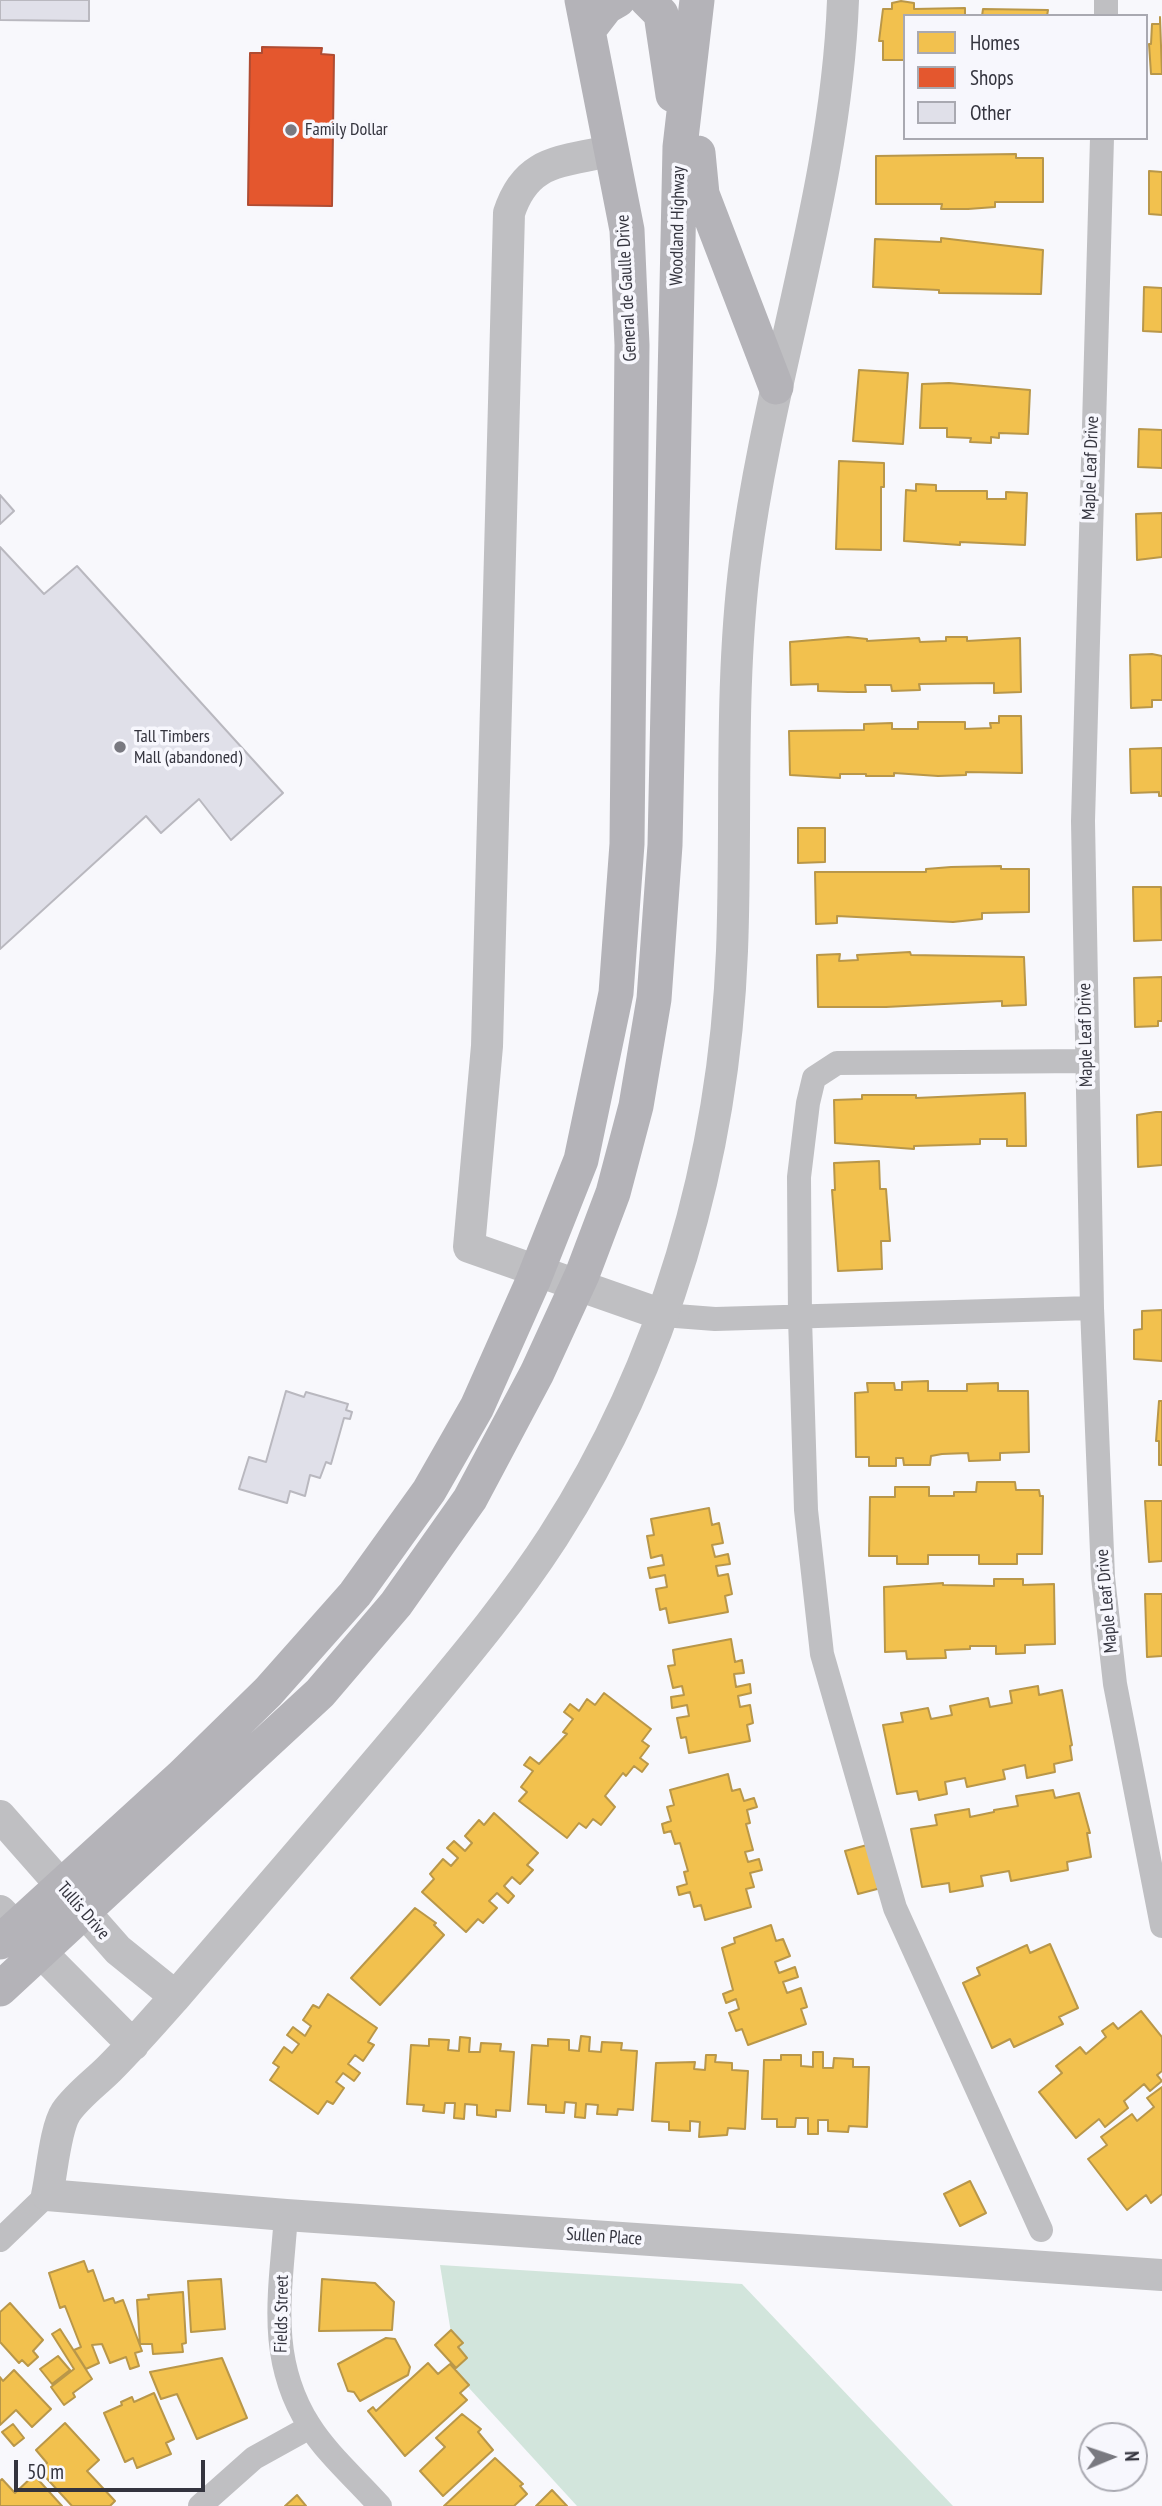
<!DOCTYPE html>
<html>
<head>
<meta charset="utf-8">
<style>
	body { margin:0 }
	#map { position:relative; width:1162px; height:2506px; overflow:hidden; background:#f8f8fc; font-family:"PT Sans Narrow",sans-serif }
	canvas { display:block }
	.legend { position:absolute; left:903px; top:14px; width:245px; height:126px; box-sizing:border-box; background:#f7f7fd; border:2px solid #a9a9b1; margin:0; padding:9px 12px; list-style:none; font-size:21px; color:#34343e }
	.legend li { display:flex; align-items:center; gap:14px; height:35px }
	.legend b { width:35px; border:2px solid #a9a9b1 }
	.north { position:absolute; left:1078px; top:2422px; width:70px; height:70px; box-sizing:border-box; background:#f7f7fd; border:2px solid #a9a9b1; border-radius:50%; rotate:88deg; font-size:19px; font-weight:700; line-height:28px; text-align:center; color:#34343e }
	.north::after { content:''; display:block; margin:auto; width:24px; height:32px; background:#797980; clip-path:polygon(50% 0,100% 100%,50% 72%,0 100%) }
	.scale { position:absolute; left:14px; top:2460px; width:191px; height:32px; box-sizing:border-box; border:4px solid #34343e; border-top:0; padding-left:9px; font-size:21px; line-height:24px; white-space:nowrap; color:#34343e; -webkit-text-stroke:5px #f7f7fd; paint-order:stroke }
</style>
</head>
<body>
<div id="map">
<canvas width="1162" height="2506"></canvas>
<ul class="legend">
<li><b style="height:19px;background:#f2c14e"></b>Homes</li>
<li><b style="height:19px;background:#e4572e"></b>Shops</li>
<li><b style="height:19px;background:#e0e0e9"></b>Other</li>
</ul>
<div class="north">N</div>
<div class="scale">50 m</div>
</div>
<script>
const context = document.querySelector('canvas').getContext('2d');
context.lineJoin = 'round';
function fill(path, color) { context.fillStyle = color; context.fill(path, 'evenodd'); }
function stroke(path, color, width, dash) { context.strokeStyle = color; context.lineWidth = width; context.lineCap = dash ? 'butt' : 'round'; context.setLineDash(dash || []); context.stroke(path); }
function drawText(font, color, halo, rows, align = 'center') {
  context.font = font + ' "PT Sans Narrow",sans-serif'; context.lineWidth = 7; context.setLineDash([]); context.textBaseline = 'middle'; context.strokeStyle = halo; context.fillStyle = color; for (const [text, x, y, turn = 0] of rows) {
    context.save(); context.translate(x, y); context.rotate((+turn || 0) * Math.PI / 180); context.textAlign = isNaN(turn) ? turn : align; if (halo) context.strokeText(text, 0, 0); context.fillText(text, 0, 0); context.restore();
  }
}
const green = new Path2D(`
	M 440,2265 L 742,2284 L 953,2506 L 577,2506 L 458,2376 Z`);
const homes = new Path2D(`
	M 901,1 L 914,3 L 914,9 L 965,8 L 965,15 L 980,16 L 905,16 L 905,60 L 883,60 L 883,41 L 879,41 L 883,9 L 892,9 L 892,3 Z
	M 983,9 L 1048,10 L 1047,16 L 982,16 Z
	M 1160,17 L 1162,74 L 1151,74 L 1149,44 L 1151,44 L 1152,24 L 1160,24 Z
	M 1016,154 L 1016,158 L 1043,158 L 1043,202 L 995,202 L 995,207 L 968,209 L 941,209 L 942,204 L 876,204 L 876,156 Z
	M 1149,171 L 1162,172 L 1162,215 L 1149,214 Z
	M 941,238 L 1043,250 L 1041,294 L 939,293 L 939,290 L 873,287 L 875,239 L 941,242 Z
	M 1144,287 L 1162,288 L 1162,332 L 1143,331 Z
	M 859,370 L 908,373 L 903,444 L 853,441 Z
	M 949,383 L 1030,390 L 1028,434 L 999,433 L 999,438 L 991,437 L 991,443 L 970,442 L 971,438 L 947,437 L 947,428 L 920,428 L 922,384 Z
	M 1139,429 L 1162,430 L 1162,468 L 1138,467 Z
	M 839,461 L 884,463 L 884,487 L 881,487 L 881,550 L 836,549 Z
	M 916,484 L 936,485 L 936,491 L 987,491 L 987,499 L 1006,499 L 1006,492 L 1027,493 L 1025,545 L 960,542 L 960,545 L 904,541 L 906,490 L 916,491 Z
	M 1162,513 L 1162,557 L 1137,560 L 1136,514 Z
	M 848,637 L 867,639 L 867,641 L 919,638 L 920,642 L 946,641 L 946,637 L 967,637 L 967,641 L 1020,638 L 1021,692 L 994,693 L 994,683 L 919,684 L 920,690 L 892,691 L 891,685 L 865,685 L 866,692 L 848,692 L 818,691 L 818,684 L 791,685 L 790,642 Z
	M 1152,654 L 1162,656 L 1162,700 L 1152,700 L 1152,707 L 1131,708 L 1130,655 Z
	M 999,716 L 1021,716 L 1022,773 L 966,772 L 966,775 L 938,776 L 894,773 L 894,776 L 866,776 L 866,774 L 840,774 L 840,778 L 790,775 L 789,731 L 864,730 L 864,724 L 892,723 L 892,729 L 918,729 L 918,722 L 965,722 L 965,729 L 991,728 L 990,723 L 999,723 Z
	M 1162,748 L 1162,796 L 1159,796 L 1159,792 L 1131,793 L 1130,749 Z
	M 798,828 L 825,828 L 825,862 L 798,863 Z
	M 1001,866 L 1001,869 L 1029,869 L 1029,912 L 982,913 L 982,919 L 953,922 L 837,916 L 837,923 L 816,924 L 815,872 L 926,872 L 926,869 L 951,867 Z
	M 1133,887 L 1161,887 L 1162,940 L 1134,941 Z
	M 910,952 L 911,955 L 1024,957 L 1026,1005 L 1002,1006 L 1002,1001 L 886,1007 L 818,1007 L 817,955 L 840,954 L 839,961 L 858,960 L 857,955 Z
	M 1162,977 L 1162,1021 L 1158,1021 L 1158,1026 L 1135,1027 L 1134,978 Z
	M 1025,1093 L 1026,1146 L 1007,1146 L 1007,1139 L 980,1139 L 980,1144 L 914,1146 L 914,1149 L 835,1143 L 834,1100 L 862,1099 L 862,1095 L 916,1095 L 916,1098 Z
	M 1156,1112 L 1162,1112 L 1162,1165 L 1138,1167 L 1137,1115 Z
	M 879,1161 L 880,1189 L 886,1189 L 890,1241 L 881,1241 L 882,1269 L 838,1271 L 832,1190 L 835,1190 L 834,1163 Z
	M 1162,1310 L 1162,1361 L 1134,1359 L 1134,1330 L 1142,1329 L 1142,1311 Z
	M 928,1381 L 928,1391 L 967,1391 L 967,1384 L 998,1383 L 998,1391 L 1028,1391 L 1029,1452 L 1000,1453 L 1000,1460 L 969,1461 L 968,1453 L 942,1454 L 931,1456 L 930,1465 L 904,1465 L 903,1458 L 896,1458 L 896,1466 L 869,1466 L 869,1457 L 856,1457 L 855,1393 L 868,1392 L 867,1383 L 894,1383 L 895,1390 L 902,1390 L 902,1382 Z
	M 1159,1401 L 1162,1401 L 1162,1465 L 1159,1465 L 1159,1441 L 1156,1441 Z
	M 977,1482 L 1015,1482 L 1016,1490 L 1039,1490 L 1040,1496 L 1043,1496 L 1042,1554 L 1017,1554 L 1017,1564 L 979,1564 L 979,1555 L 928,1555 L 928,1564 L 897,1564 L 897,1556 L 869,1556 L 870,1497 L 895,1497 L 895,1487 L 929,1487 L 929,1496 L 954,1496 L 954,1492 L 976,1492 Z
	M 1145,1501 L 1162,1501 L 1162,1561 L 1149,1562 Z
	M 709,1508 L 712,1525 L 719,1523 L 723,1543 L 712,1545 L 715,1557 L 728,1554 L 730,1564 L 716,1566 L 718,1576 L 728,1574 L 732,1594 L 725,1596 L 728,1612 L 669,1623 L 666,1608 L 660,1610 L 656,1589 L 667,1587 L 665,1575 L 650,1578 L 648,1568 L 664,1565 L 662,1555 L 651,1558 L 647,1536 L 654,1535 L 651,1519 Z
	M 994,1579 L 1023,1579 L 1023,1585 L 1054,1584 L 1055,1644 L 1025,1645 L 1025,1653 L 996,1654 L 996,1646 L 970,1646 L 970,1649 L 945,1650 L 946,1658 L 907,1659 L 906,1651 L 885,1652 L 884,1587 L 943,1583 L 943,1585 L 994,1586 Z
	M 1145,1594 L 1162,1594 L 1162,1656 L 1147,1657 Z
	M 731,1639 L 735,1662 L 742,1660 L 744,1673 L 734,1674 L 736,1687 L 750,1684 L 751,1693 L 738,1696 L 740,1707 L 750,1705 L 753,1723 L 747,1725 L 750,1741 L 689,1753 L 686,1737 L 681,1738 L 677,1718 L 689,1716 L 687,1705 L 672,1708 L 671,1697 L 684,1695 L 682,1686 L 673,1688 L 668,1666 L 675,1665 L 673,1650 Z
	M 1038,1686 L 1039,1695 L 1062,1690 L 1072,1745 L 1070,1746 L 1072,1760 L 1054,1764 L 1055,1772 L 1027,1778 L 1025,1765 L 1003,1770 L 1005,1779 L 967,1787 L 965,1778 L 945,1782 L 947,1794 L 919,1800 L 917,1791 L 897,1794 L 883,1725 L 903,1722 L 901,1713 L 928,1708 L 931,1719 L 952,1715 L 950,1706 L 988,1698 L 990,1707 L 1012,1703 L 1010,1691 Z
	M 604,1693 L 651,1729 L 642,1741 L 649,1746 L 640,1758 L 648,1764 L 642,1772 L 634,1766 L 626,1776 L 623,1773 L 605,1796 L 615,1807 L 601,1825 L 593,1819 L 586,1828 L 579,1823 L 567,1838 L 519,1801 L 527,1792 L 521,1787 L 533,1771 L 524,1765 L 530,1757 L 539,1764 L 567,1734 L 563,1732 L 573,1719 L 564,1712 L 570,1704 L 579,1711 L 587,1699 L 595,1705 Z
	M 728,1774 L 732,1791 L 740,1789 L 744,1801 L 754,1798 L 757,1807 L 747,1810 L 750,1823 L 746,1824 L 753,1850 L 745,1852 L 748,1862 L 759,1859 L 762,1870 L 750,1873 L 754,1887 L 746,1889 L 751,1907 L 705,1920 L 701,1905 L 694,1907 L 690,1892 L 679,1895 L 677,1887 L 687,1884 L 684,1872 L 688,1871 L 680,1843 L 675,1844 L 671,1831 L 664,1833 L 662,1824 L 671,1821 L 667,1807 L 674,1805 L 670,1790 Z
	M 1053,1790 L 1055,1798 L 1079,1793 L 1090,1833 L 1087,1833 L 1091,1857 L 1067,1862 L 1068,1870 L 1011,1881 L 1009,1871 L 981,1876 L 983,1886 L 950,1892 L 949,1883 L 922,1887 L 911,1829 L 937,1825 L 935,1815 L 969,1809 L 970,1817 L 994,1812 L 994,1810 L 1018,1806 L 1016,1796 Z
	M 494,1813 L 538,1853 L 527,1865 L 533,1870 L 520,1884 L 512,1877 L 504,1886 L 514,1896 L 508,1903 L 497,1893 L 489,1901 L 497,1908 L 483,1923 L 478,1919 L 466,1932 L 422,1892 L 434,1879 L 430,1874 L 443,1859 L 451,1866 L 458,1858 L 447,1848 L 454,1841 L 465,1851 L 472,1843 L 465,1836 L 479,1820 L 484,1825 Z
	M 867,1845 L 881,1888 L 858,1894 L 845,1851 Z
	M 415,1908 L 436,1923 L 434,1925 L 444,1935 L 380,2005 L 351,1978 Z
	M 771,1925 L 776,1941 L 783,1939 L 790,1956 L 775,1962 L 779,1973 L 795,1967 L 798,1977 L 783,1982 L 787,1993 L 801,1988 L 807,2007 L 801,2009 L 806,2024 L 748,2045 L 742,2029 L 736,2031 L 729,2013 L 739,2009 L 736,1999 L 726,2003 L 723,1994 L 733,1990 L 722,1948 L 735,1943 L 734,1938 Z
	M 1050,1944 L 1078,2008 L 1059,2017 L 1063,2024 L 1014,2047 L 1010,2039 L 992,2048 L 963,1983 L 980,1975 L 977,1968 L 1027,1945 L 1030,1953 Z
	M 328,1994 L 377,2028 L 368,2042 L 374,2045 L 363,2061 L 355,2055 L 348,2064 L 360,2073 L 354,2081 L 343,2073 L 336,2082 L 344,2088 L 333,2104 L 327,2101 L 318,2114 L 270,2080 L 279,2067 L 273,2063 L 284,2047 L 292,2053 L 299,2044 L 287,2035 L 293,2027 L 305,2036 L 311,2026 L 303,2020 L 313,2005 L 319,2008 Z
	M 1141,2011 L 1162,2037 L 1162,2071 L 1157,2075 L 1162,2081 L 1150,2091 L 1144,2084 L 1124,2101 L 1128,2108 L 1105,2127 L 1099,2119 L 1076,2138 L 1039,2092 L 1062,2073 L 1056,2066 L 1080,2047 L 1086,2054 L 1106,2037 L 1102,2031 L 1113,2023 L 1118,2029 Z
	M 581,2036 L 590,2037 L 589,2051 L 601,2052 L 602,2042 L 622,2043 L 621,2050 L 637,2051 L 633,2110 L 618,2109 L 617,2115 L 597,2114 L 598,2105 L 586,2104 L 585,2118 L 575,2117 L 576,2103 L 565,2102 L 564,2113 L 546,2112 L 546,2105 L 528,2104 L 532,2045 L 548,2046 L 548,2039 L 569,2040 L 569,2050 L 579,2051 Z
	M 460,2037 L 470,2038 L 469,2052 L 480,2052 L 481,2043 L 501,2044 L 500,2051 L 514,2052 L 510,2111 L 496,2110 L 496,2117 L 477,2115 L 477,2105 L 465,2104 L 464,2119 L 454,2118 L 455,2103 L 445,2103 L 444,2113 L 423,2111 L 424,2105 L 407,2104 L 411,2045 L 429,2046 L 429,2039 L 449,2040 L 448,2050 L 459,2051 Z
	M 813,2052 L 823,2052 L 823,2068 L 833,2068 L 834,2058 L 853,2059 L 853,2067 L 869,2067 L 867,2127 L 849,2126 L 848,2132 L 828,2131 L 828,2120 L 818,2120 L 818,2134 L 808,2134 L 808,2118 L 796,2118 L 795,2127 L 777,2127 L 777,2119 L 762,2119 L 764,2060 L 781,2060 L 781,2055 L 801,2055 L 801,2066 L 813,2067 Z
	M 706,2055 L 716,2055 L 715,2062 L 732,2063 L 732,2070 L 748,2071 L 745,2129 L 728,2128 L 727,2135 L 699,2137 L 700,2122 L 690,2121 L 690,2131 L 669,2130 L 669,2122 L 652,2121 L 656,2063 L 695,2062 L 694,2069 L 705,2070 Z
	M 1162,2087 L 1162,2194 L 1151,2203 L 1146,2195 L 1127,2210 L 1088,2159 L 1107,2145 L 1101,2137 L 1132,2114 L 1137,2121 L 1154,2107 L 1147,2098 Z
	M 970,2181 L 986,2213 L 960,2226 L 944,2194 Z
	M 84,2261 L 88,2272 L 93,2270 L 104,2301 L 113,2298 L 115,2303 L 123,2300 L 142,2351 L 135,2353 L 139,2366 L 130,2369 L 126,2357 L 110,2363 L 102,2344 L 92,2345 L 99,2363 L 86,2369 L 74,2350 L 81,2347 L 65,2306 L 60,2308 L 49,2273 Z
	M 221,2279 L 225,2329 L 191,2332 L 188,2281 Z
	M 322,2279 L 375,2283 L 394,2302 L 392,2330 L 319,2331 Z
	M 183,2292 L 186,2343 L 182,2344 L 183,2352 L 153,2354 L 152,2344 L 140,2344 L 137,2300 L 149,2299 L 148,2295 Z
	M 10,2303 L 43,2340 L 33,2351 L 38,2357 L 28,2366 L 22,2360 L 19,2363 L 0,2342 L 0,2312 Z
	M 60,2329 L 92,2379 L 73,2393 L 75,2397 L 64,2405 L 51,2387 L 74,2369 L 52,2334 Z
	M 451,2330 L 463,2343 L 458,2347 L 467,2358 L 456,2368 L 435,2345 Z
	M 386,2338 L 395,2339 L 410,2367 L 408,2375 L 360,2401 L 354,2392 L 348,2391 L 338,2364 Z
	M 58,2356 L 70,2370 L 52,2384 L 40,2369 Z
	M 222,2358 L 247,2418 L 197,2439 L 177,2394 L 161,2399 L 150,2372 Z
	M 428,2363 L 438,2374 L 450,2364 L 469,2385 L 460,2393 L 467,2400 L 405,2456 L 368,2411 L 373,2407 L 376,2411 Z
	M 14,2370 L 51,2409 L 32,2427 L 16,2410 L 0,2425 L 0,2377 L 3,2381 Z
	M 154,2393 L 174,2439 L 166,2443 L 171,2454 L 137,2468 L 133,2458 L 125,2462 L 104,2413 L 122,2405 L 121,2402 L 132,2397 L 134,2402 Z
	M 462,2414 L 481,2429 L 478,2432 L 493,2450 L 443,2496 L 420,2471 L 445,2447 L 436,2438 Z
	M 65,2423 L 99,2460 L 87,2471 L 115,2501 L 110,2506 L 72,2506 L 39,2470 L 47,2463 L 36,2450 Z
	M 13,2424 L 24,2438 L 14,2446 L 2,2432 Z
	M 495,2458 L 523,2484 L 520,2486 L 527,2494 L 514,2506 L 444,2506 Z
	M 34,2475 L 62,2506 L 0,2506 L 0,2481 L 2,2479 L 15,2493 Z
	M 552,2490 L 567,2506 L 536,2506 Z
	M 297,2495 L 306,2506 L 285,2506 Z`);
const shops = new Path2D(`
	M 262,47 L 322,48 L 321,54 L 334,55 L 332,206 L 248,205 L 250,53 L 262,53 Z`);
const building = new Path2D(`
	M 0,0 L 89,0 L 89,21 L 0,20 Z
	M 0,495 L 14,511 L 0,524 Z
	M 0,547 L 44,594 L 77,566 L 283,793 L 231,840 L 199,799 L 161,833 L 146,816 L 0,949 Z
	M 286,1391 L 304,1397 L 306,1392 L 348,1404 L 346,1410 L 352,1412 L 350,1419 L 344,1418 L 331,1464 L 326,1462 L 320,1478 L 310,1475 L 305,1496 L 290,1491 L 287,1503 L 239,1489 L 249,1457 L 266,1462 Z`);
const minor = new Path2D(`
	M 1106,16 L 1106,0
	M 1102,138 L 1083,821 L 1092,1308 L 1103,1577 L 1115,1684 L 1162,1926
	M 663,1315 L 715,1319 L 1092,1308
	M 286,2215 C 281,2290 266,2357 309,2425 C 327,2454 357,2480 380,2506
	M 1041,2230 L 895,1908 L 822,1654 L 806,1510 L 800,1318 L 799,1177 L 808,1103 L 814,1078 L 837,1063 L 1086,1061
	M 0,2240 L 47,2195
	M 200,2506 L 254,2458 L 310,2427`);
const tertiary = new Path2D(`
	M 843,0 C 836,192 769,373 745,562 C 729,691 737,822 732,951 C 724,1158 665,1363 553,1537 C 511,1602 461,1661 412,1720 C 334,1813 254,1905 175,1997 C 153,2022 132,2046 109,2069 C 96,2082 77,2096 66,2112 C 55,2129 52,2173 47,2195 L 286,2215 L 1162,2275
	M 612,150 C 562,163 527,158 509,213 L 487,1046 L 469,1247 L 663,1315
	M 0,1816 L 118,1950 L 175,1996
	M 0,1911 L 133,2045`);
const secondary = new Path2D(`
	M 647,0 L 661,14 L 673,95
	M 589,29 L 606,7 L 618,0
	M 698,153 L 702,194 L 776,387
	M 0,1942 L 181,1777 L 268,1692 L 355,1594 L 429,1491 L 477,1407 L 533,1281 L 581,1160 L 616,993 L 627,844 L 632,345 L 627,230 L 582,0
	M 0,1989 L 320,1693 L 396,1604 L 470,1499 L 537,1373 L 582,1275 L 613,1193 L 636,1106 L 654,999 L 665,845 L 680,147 L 697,0`);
const markers = [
	[291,130,7,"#797980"],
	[120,747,7,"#797980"]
];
const poiNames = [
	["Family Dollar",305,130],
	["Tall Timbers",134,737],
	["Mall (abandoned)",134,758]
];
const streetNames = [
	["Woodland Highway",678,226,-89],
	["General de Gaulle Drive",627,288,-93],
	["Maple Leaf Drive",1091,468,-88],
	["Maple Leaf Drive",1086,1035,-91],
	["Maple Leaf Drive",1107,1601,-95],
	["Tullis Drive",83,1911,49],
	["Sullen Place",604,2237,4],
	["Fields Street",282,2314,-89]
];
fill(green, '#d2e5dc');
fill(homes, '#f2c14e');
stroke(homes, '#b99749', 2);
fill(shops, '#e4572e');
stroke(shops, '#af4c33', 2);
fill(building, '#e0e0e9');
stroke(building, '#b9b8bf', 2);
stroke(minor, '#bfbfc2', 24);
stroke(tertiary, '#bfbfc2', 32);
stroke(secondary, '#b4b3b8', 35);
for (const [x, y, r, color] of markers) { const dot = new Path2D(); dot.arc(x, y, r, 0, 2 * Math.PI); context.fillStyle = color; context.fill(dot); stroke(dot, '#f7f7fd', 2.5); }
drawText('18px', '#34343e', '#f7f7fd', poiNames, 'left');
drawText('18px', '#34343e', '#f7f7fd', streetNames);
</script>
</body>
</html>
